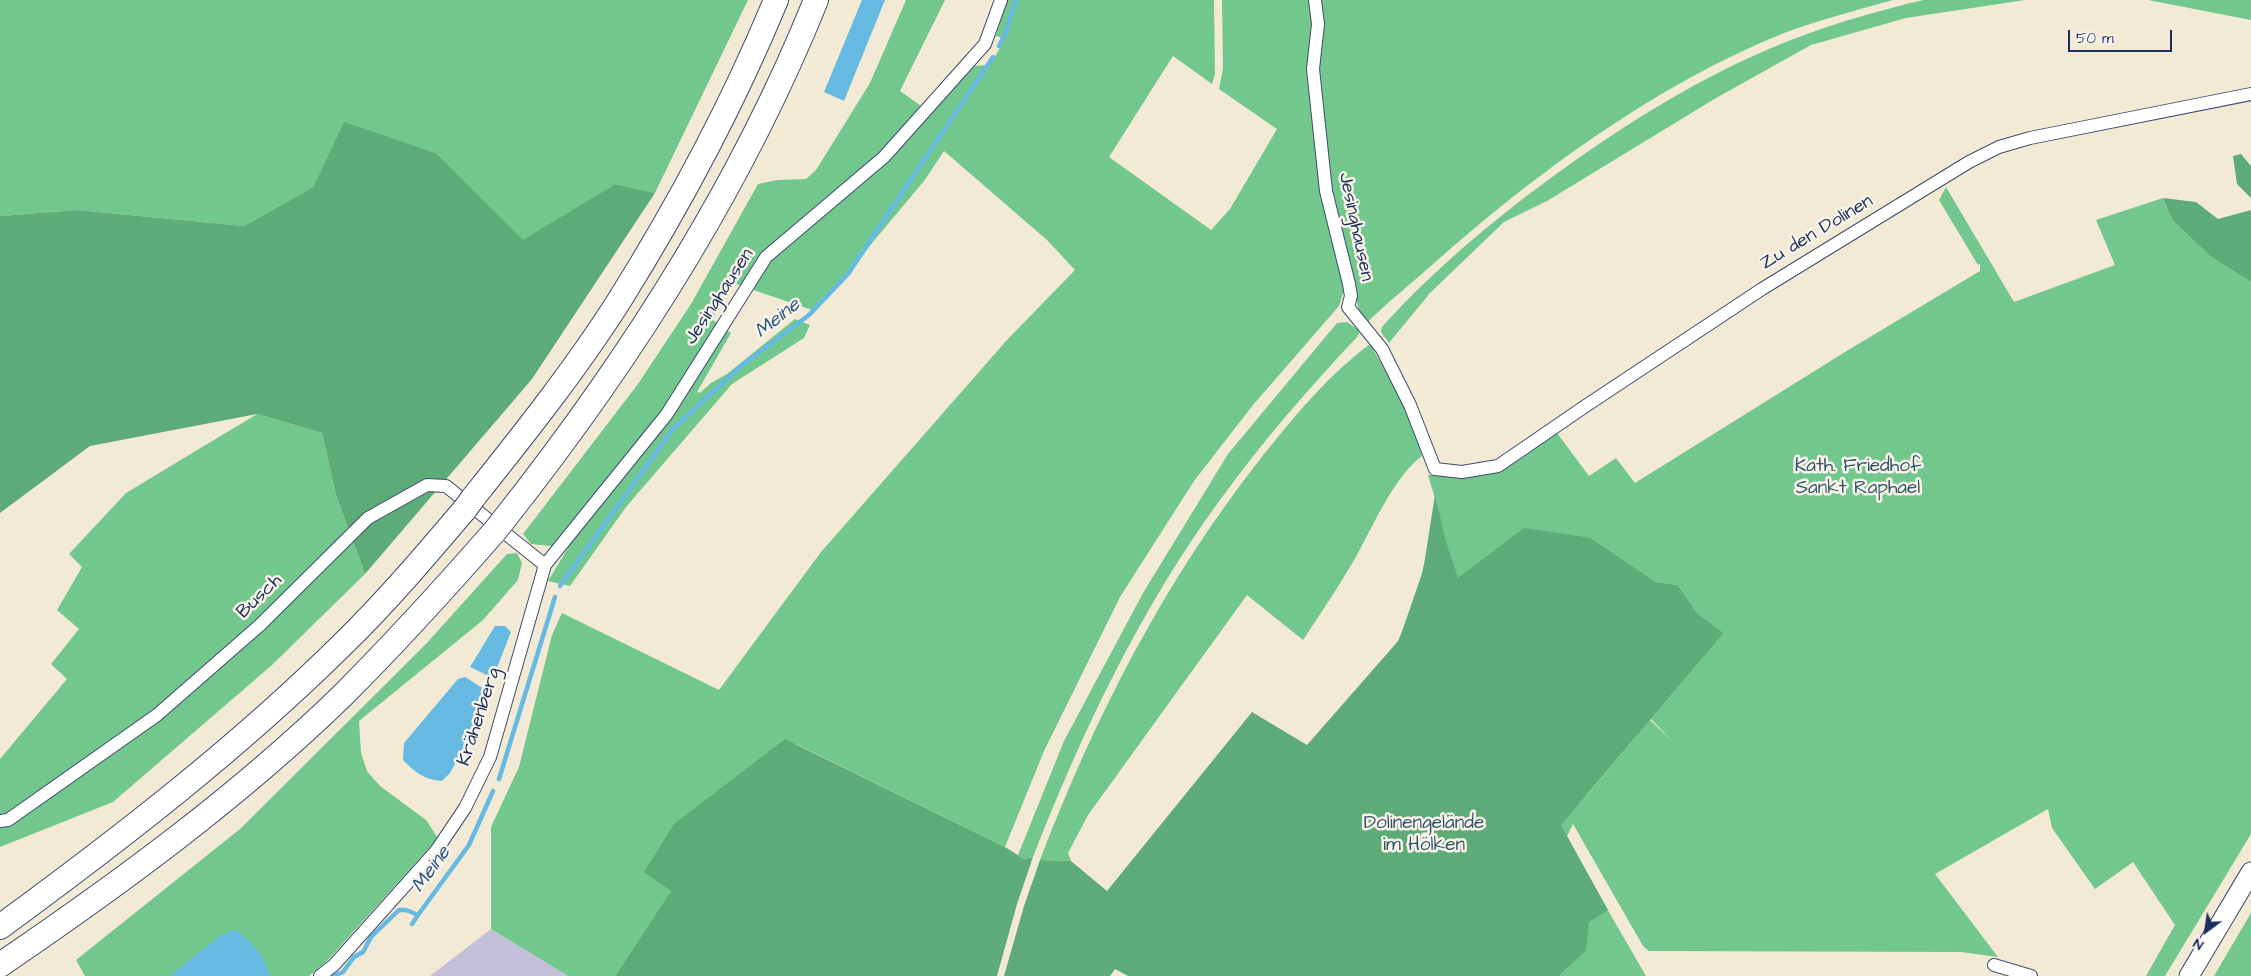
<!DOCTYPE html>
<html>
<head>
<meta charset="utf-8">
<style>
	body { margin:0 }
	#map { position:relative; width:2251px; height:976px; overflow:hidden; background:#f3ead5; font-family:"Architects Daughter",sans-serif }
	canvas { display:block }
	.north { position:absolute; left:2181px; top:906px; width:50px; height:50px; -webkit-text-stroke:4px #f7f3e8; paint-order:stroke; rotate:211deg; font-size:14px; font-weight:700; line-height:20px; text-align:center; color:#1b2f5e }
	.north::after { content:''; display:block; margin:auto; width:18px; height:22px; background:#1b2f5e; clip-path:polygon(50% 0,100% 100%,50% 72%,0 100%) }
	.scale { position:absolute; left:2068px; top:30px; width:104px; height:22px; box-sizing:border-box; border:2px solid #1b2f5e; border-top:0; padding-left:6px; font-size:15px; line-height:18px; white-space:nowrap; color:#1b2f5e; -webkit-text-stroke:4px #f7f3e8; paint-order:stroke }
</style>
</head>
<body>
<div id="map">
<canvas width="2251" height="976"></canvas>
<div class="north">N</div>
<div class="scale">50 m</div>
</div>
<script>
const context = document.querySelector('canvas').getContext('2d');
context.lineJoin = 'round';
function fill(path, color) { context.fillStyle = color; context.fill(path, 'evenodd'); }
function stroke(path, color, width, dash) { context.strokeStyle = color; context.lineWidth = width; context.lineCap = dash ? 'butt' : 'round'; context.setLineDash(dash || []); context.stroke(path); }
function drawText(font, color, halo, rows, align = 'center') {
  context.font = font + ' "Architects Daughter",sans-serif'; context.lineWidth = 5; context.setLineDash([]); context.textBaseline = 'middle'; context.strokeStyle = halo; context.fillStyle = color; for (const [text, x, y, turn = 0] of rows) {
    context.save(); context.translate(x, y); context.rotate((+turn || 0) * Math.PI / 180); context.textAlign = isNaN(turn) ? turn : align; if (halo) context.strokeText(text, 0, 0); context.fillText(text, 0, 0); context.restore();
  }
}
const industrial = new Path2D(`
	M 491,929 L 568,976 L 430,976 Z`);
const green = new Path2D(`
	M 0,0 L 748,0 L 655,193 L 615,184 L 523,241 L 436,153 L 344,123 L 313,187 L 244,226 L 77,210 L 0,216 Z
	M 906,0 L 945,0 L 900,91 L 924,108 L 971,66 L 990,65 L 1005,39 L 996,36 L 1007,0 L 1214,0 L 1215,74 L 1212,84 L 1173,56 L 1109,157 L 1211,230 L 1230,209 L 1277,129 L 1219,89 L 1223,68 L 1222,0 L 1310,0 L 1313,18 L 1309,63 L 1344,290 L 1339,306 L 1253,405 L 1194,481 L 1120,597 L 1044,751 L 1005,847 L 796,744 L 672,890 L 615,976 L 568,976 L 491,929 L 491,827 L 519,767 L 552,635 L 562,613 L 719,690 L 821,552 L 1007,340 L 1075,270 L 1047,240 L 944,151 L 924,181 L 815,311 L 730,282 L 713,320 L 731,333 L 697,392 L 700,393 L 711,383 L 727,374 L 795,319 L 810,325 L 804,338 L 732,384 L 626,507 L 570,586 L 548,581 L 568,548 L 531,544 L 523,534 L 638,384 L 691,304 L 758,184 L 777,180 L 806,179 L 816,170 L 870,83 Z
	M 1320,0 L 1893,0 C 1857,10 1819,20 1784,33 C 1657,84 1534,174 1432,265 C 1410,285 1387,302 1367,323 L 1360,315 L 1332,199 L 1318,69 Z
	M 1924,0 L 2025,0 L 1906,18 L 1811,45 L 1716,98 L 1547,201 L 1504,222 L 1430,293 L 1389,343 L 1381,332 L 1382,327 C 1439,264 1504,211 1573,162 C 1667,96 1755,46 1866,15 C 1885,10 1904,4 1924,0 Z
	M 2148,0 L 2251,0 L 2251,20 Z
	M 1946,187 L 2014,302 L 2115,265 L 2096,220 L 2163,198 L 2172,220 L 2211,257 L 2251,282 L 2251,834 L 2165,976 L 2146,976 L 2175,925 L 2133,862 L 2095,889 L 2052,828 L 2048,809 L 1935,874 L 1998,957 L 1961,952 L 1649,951 L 1643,946 L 1573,824 L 1566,838 L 1646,976 L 1559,976 L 1586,951 L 1544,976 L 1307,755 L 1393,651 L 1413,609 L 1438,508 L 1428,475 L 1499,470 L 1519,460 L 1557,433 L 1589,476 L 1616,458 L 1635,483 L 1845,352 L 1980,271 L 1980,264 L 1978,265 L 1939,200 ZM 1591,538 L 1656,582 L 1678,585 L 1697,613 L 1724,633 L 1651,719 L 1673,742 L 1650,720 L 1586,796 Z
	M 1347,322 L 1360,331 L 1358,336 C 1309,388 1262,442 1220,500 C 1140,609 1082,732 1033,857 L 1024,859 L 1018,855 L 1064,741 L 1143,593 L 1228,454 L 1337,323 Z
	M 1370,344 L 1412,418 L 1422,456 C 1393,477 1371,531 1353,562 C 1337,589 1320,614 1303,640 L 1247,595 L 1088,815 L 1068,853 L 1071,861 L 1040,860 C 1095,716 1165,580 1261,458 C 1294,417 1327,376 1370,344 Z
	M 257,414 L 322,433 L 336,495 L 365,574 L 272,665 L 113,802 L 0,847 L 0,759 L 67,679 L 51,664 L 79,629 L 57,610 L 82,567 L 69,554 L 126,493 Z
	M 517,553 L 522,563 L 518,580 L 483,620 L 359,721 L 361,753 L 367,771 L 380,786 L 426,820 L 438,838 L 327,961 L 309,976 L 85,976 L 76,960 L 240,829 L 425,645 L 507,554 Z
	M 2251,913 L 2251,976 L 2214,976 Z`);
const forest = new Path2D(`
	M 344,122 L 436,153 L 523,240 L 615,184 L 655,193 L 532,379 L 365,574 L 336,495 L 322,433 L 257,414 L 90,446 L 0,513 L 0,216 L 77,210 L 244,226 L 313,187 Z
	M 2241,154 L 2251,166 L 2251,198 L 2237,184 L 2233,156 Z
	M 2163,198 L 2196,202 L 2218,219 L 2251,210 L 2251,282 L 2211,257 L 2172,220 Z
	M 1435,495 L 1446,542 L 1458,578 L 1524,528 L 1591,538 L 1656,582 L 1678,585 L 1697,613 L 1724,633 L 1561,825 L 1608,910 L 1589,922 L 1586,951 L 1559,976 L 1128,976 L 1115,969 L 1110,976 L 1004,976 L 1024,906 L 1040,860 L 1071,861 L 1107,891 L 1252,712 L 1307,745 L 1399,640 L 1423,571 Z
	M 785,739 L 1005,847 L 1024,859 L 1033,857 L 1017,904 L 997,976 L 615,976 L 671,891 L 644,872 L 674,824 Z`);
const water = new Path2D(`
	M 862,0 L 885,0 L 844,101 L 824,92 Z
	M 495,626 L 505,626 L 511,632 L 493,678 L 470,667 Z
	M 465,677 L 489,692 L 488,702 L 450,773 L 442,781 C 424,780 415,772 403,760 L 404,743 L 458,679 Z
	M 235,930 C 251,940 265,957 270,976 L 170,976 L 220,936 Z`);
const stream = new Path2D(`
	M 999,46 L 1006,32 L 1016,0
	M 560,586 L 673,429 L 741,366 L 809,315 L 848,274 L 993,57
	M 499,779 L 555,597
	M 412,924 L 418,915
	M 333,976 L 343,972 L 354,957 L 363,952 L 371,937 L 399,910 L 406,910 L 418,915 L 469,845 L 493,791`);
const street = new Path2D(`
	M 1315,0 L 1318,24 L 1313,69 L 1326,191 L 1349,284 L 1351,296 L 1348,307 L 1382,349 L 1410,405 L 1435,469 L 1462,472 L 1498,466 L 1584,407 L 1762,289 L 1969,162 L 1999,147 L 2030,138 L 2251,94
	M 0,821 L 8,820 L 157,715 L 260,625 L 368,518 L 427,485 L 446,486 L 545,565
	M 1994,965 L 2031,976
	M 320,976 L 334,965 L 436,851 L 465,808 L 490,757 L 545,565 L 667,414 L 766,257 L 884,157 L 985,44 L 1001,0`);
const secondary = new Path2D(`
	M 2189,976 L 2251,872`);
const highway = new Path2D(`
	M 473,498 C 524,434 575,370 619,301 C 679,205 733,104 776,0
	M 502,522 C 628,363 740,189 816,0
	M 0,927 C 120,839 238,748 344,643 C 387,601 426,555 465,509
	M 0,965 C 119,884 238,797 342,696 C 395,643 445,588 494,532`);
const highwayBridge = new Path2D(`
	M 465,509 L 473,498
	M 494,532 L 502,522`);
const streetNames = [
	["Jesinghausen",1355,227,78],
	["Zu den Dolinen",1817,233,-31],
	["Jesinghausen",720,297,-57],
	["Busch",260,597,-44],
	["Krähenberg",480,717,-72]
];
const parkNames = [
	["Kath. Friedhof",1858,467],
	["Sankt Raphael",1858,489],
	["Dolinengelände",1424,824],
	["im Hölken",1424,846]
];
const waterNames = [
	["Meine",778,319,-38],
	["Meine",432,870,-54]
];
fill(industrial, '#c5c0da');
fill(green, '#72c78c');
fill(forest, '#5dac78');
fill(water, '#66bae2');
stroke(stream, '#66bae2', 4.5);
stroke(street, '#3b4b70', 14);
stroke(secondary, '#3b4b70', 21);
stroke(highway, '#3b4b70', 26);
stroke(street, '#fff', 12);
stroke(secondary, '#fff', 19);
stroke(highway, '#fff', 24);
stroke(highwayBridge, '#3b4b70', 26, []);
stroke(highwayBridge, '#fff', 24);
drawText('19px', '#1b2f5e', '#f7f3e8', streetNames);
drawText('19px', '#31556a', '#f7f3e8', parkNames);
drawText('italic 20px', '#325986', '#f7f3e8', waterNames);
</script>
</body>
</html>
